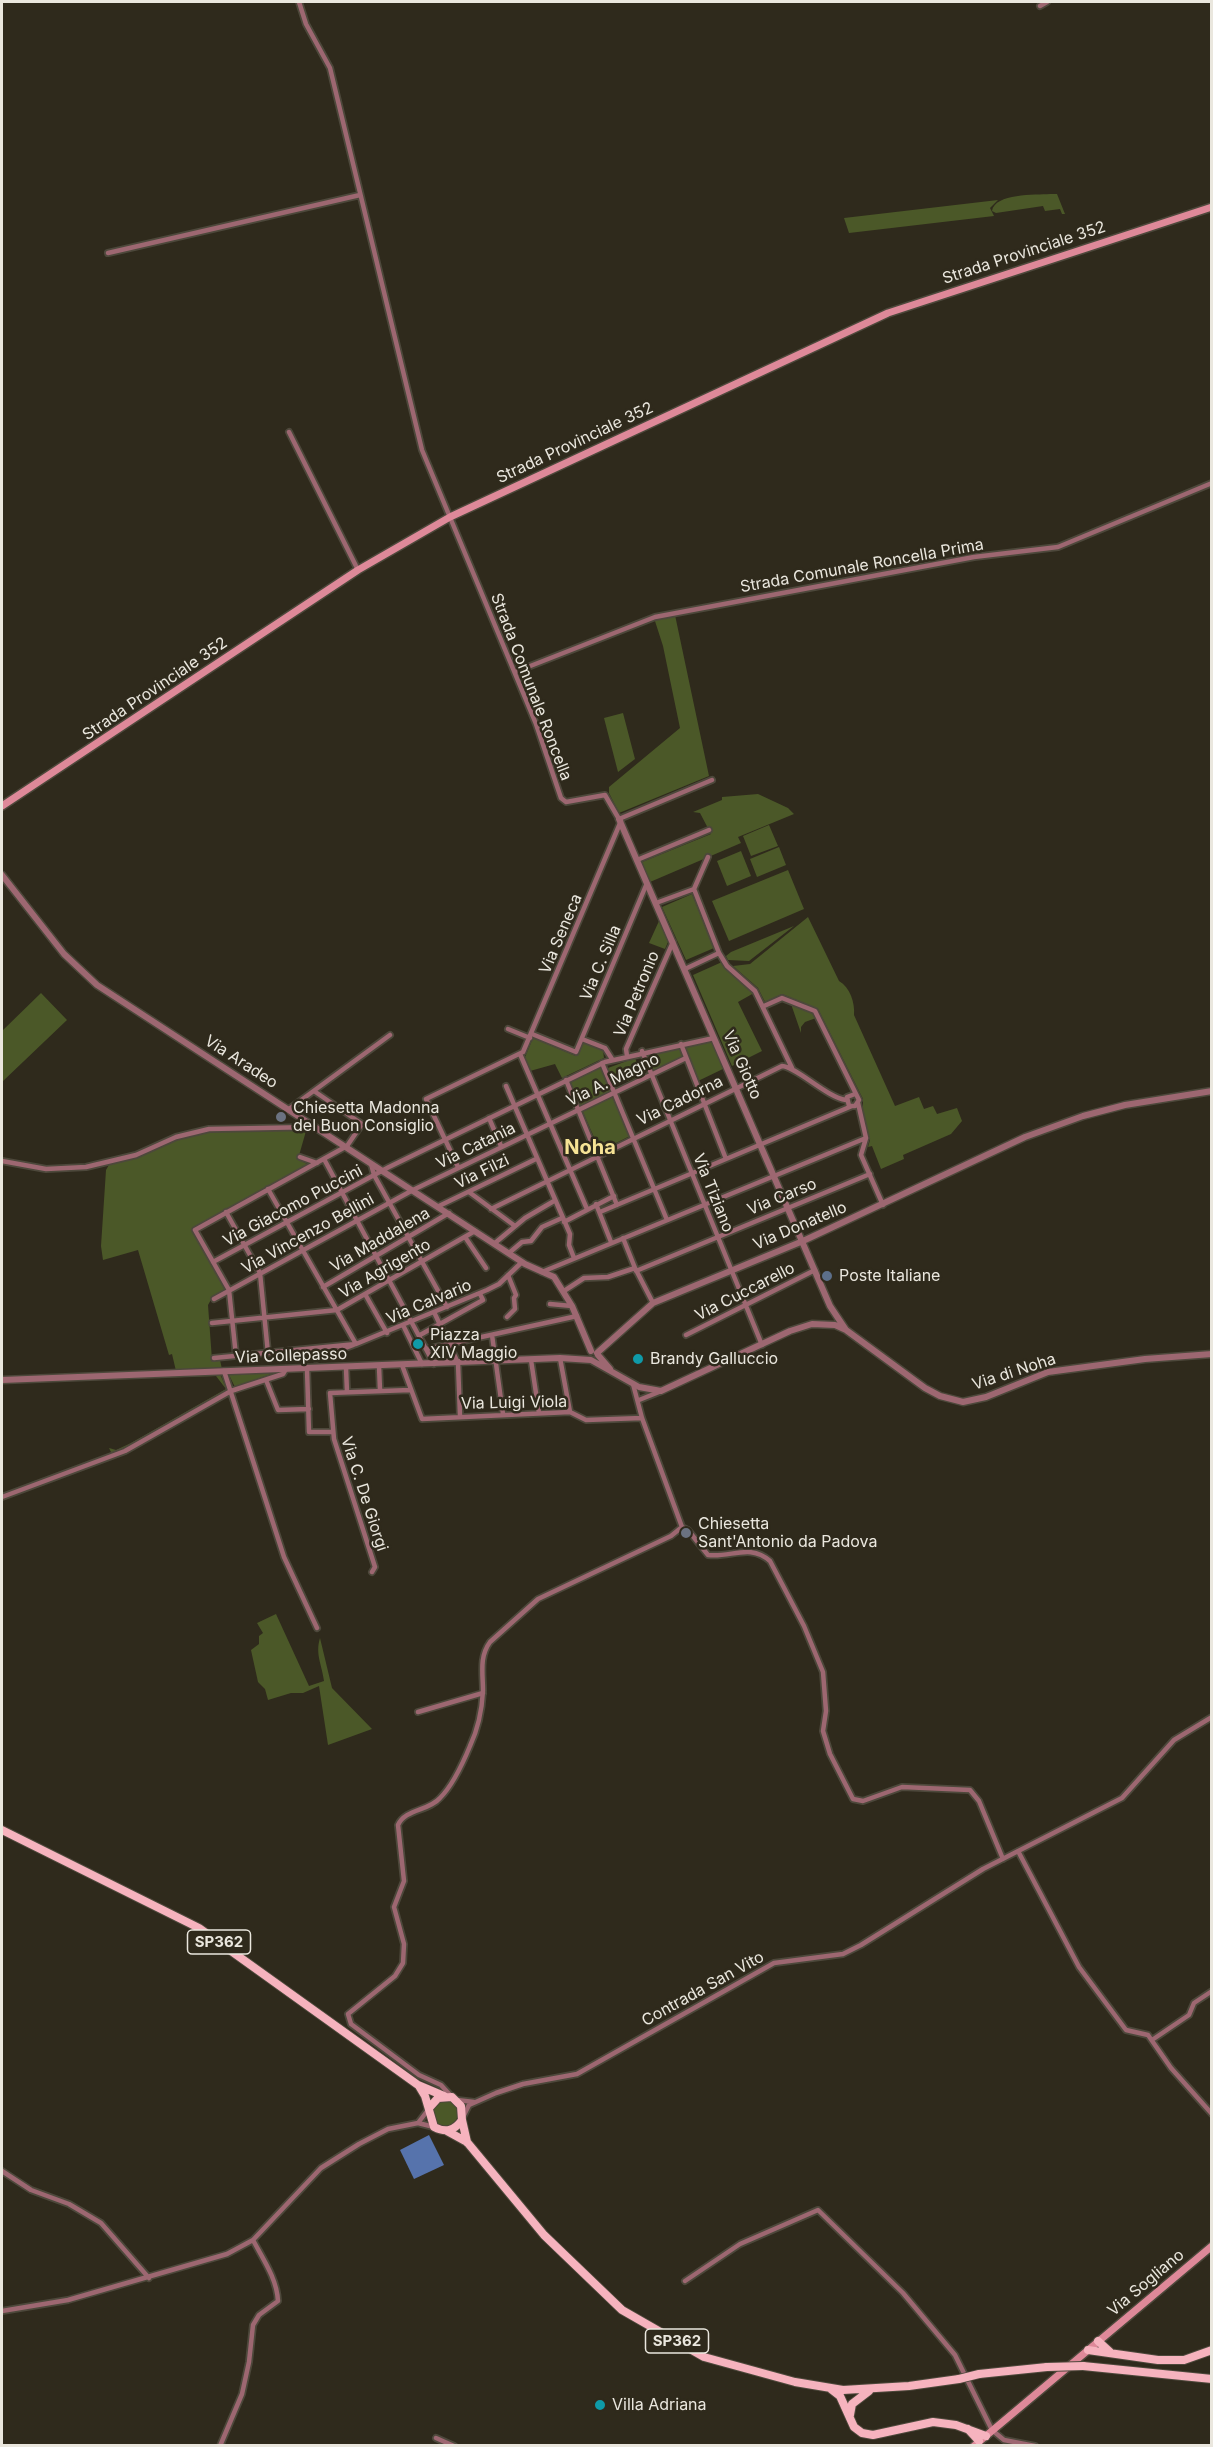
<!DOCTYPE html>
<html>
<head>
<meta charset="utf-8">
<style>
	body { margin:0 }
	#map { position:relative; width:1213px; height:2447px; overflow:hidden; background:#2f2a1c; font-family:Inter,sans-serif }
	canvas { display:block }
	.frame { position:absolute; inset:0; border:3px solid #eae7de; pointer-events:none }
</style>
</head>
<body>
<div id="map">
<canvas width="1213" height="2447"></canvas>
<div class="frame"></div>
</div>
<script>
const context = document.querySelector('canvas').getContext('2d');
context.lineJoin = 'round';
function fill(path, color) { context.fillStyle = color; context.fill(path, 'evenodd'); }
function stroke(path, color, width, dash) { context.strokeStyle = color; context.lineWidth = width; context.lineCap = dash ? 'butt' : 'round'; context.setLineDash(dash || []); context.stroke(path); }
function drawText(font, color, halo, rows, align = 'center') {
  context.font = font + ' Inter,sans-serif'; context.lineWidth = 5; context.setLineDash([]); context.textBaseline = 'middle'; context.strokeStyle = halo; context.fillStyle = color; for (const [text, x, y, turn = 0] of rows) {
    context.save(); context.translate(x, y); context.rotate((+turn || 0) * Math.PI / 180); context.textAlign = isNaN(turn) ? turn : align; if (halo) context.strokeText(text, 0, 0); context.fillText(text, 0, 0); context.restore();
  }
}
const green = new Path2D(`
	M 1050,194 L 1057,194 L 1065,214 L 1062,214 L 1060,209 L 1045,211 L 1043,206 L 996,213 L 992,211 C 995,193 1035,195 1050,194 Z
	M 998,200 L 990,208 L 994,216 L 849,233 L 844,218 Z
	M 675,615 L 709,776 L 619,813 L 609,793 L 609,787 L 680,728 L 663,646 L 654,618 Z
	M 623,713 L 635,759 L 618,772 L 604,718 Z
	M 758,794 L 788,808 L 794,814 L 738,837 L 741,843 L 650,882 L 642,862 L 711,834 L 700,813 L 693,812 L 722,800 L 722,797 Z
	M 769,825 L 778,846 L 751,856 L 743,836 Z
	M 779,847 L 786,865 L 757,877 L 750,859 Z
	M 741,851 L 751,876 L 727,886 L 717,861 Z
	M 788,870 L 804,909 L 729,941 L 712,901 Z
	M 692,894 L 714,948 L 686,960 L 662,907 Z
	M 808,917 L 839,981 C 850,987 855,1003 854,1015 L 895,1106 L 919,1097 L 924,1109 L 933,1106 L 937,1114 L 957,1108 L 962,1121 L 951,1134 L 903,1155 L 904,1159 L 881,1169 L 872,1146 L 868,1147 L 870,1140 L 863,1118 L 863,1099 L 818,1009 L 782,994 L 765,1002 L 758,988 L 733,966 L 750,964 Z
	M 659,921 L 668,942 L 665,949 L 649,943 Z
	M 794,926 L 749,961 L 728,960 L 726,956 L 731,952 Z
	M 722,962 L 754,993 L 738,1002 L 762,1051 L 732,1066 L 693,975 Z
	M 41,993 L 67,1020 L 2,1082 L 2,1031 Z
	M 791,1004 L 814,1014 L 816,1018 L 805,1022 L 801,1027 L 801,1033 Z
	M 533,1038 L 576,1056 L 583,1042 L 603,1050 L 604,1058 L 562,1078 L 555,1064 L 530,1071 L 525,1057 Z
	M 705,1042 L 713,1042 L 725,1068 L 698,1081 L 684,1046 Z
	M 679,1047 L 683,1057 L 653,1071 L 646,1054 Z
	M 635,1058 L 642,1075 L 615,1086 L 608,1068 Z
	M 600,1066 L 611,1092 L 581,1107 L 570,1081 Z
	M 612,1096 L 630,1136 L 600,1151 L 582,1110 Z
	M 283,1128 L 306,1131 L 298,1159 L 309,1165 L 192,1228 L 226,1290 L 212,1298 L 208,1305 L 212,1360 L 220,1360 L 222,1369 L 176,1371 L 172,1354 L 169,1355 L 138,1250 L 103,1260 L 101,1246 L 106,1170 L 110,1163 L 178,1138 L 209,1131 Z
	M 274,1373 L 235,1387 L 229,1375 L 230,1374 Z
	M 220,1374 L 227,1390 L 131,1446 L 112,1454 L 109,1448 L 116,1450 L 131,1443 L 226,1389 L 216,1376 L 154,1378 Z
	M 276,1614 L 309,1686 L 324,1681 C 322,1665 315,1654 320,1638 L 332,1688 L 372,1729 L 328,1745 L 319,1686 L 303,1693 L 291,1693 L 268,1700 L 265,1689 L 258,1682 L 251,1650 L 259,1644 L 259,1636 L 263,1633 L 257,1623 Z
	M432 2113a13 13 0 1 1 26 0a13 13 0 1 1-26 0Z`);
const water = new Path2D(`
	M 429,2135 L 444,2165 L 414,2179 L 400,2150 Z`);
const minor = new Path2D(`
	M 299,2 L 306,24 L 330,68 L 422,450 L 536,724 L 561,798 L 566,802 L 605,795 L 619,819 L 712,780
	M 1040,6 L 1047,2
	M 108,253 L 360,195
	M 289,432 L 358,570
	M 515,672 L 655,617 L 974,557 L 1058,547 L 1212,483
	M 637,860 L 709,830
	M 694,889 L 708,857
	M 656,903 L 694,889 L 719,953 L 727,966 L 755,991 L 792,1068
	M 685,969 L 719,953
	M 764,1006 L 782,998 L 815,1011 L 859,1100 L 855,1106 L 849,1106 L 847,1097 L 855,1094
	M 508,1029 L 530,1038
	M 532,1034 L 576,1052 L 647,883
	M 582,1039 L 605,1048 L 612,1059
	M 681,1044 L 726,1159
	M 642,1051 L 762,1345
	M 520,1054 L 587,1209
	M 627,1056 L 626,1049 L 673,942
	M 602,1063 L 667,1220
	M 566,1080 L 617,1205
	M 506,1086 L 570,1234 L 569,1245 L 574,1258
	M 858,1103 L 866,1138 L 861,1155 L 883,1205
	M 289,1109 L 390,1035
	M 489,1118 L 501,1146
	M 300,1157 L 317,1163
	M 324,1159 L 434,1364
	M 2,1161 L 46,1169 L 86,1167 L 136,1155 L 176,1137 L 209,1129 L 315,1127
	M 371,1164 L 374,1175 L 447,1307
	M 458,1167 L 426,1099 L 523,1052 L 621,821
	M 268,1189 L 356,1344 L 316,1359
	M 469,1192 L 515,1226
	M 596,1204 L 611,1242
	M 439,1206 L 536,1159
	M 491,1209 L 782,1066 C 797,1067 826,1097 846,1100
	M 226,1212 L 260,1273 L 268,1353
	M 600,1212 L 852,1106
	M 564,1222 L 614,1196
	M 465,1237 L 486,1268
	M 623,1238 L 635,1268 L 653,1303
	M 495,1243 L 525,1218 L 554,1201
	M 509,1253 L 522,1242 L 531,1241 L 542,1227 L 562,1218
	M 213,1262 L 389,1167 L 605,1062 L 714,1038
	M 636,1271 L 870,1174
	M 542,1272 L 866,1138
	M 323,1287 L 449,1213
	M 564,1291 L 584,1278 L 608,1277 L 635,1268
	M 365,1294 L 387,1333
	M 214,1299 L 413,1190 L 686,1058
	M 550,1304 L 572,1306
	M 434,1312 L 458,1363 L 460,1416
	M 507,1317 L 515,1309 L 514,1298 L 516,1295 L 508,1275
	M 212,1323 L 337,1310 L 475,1231
	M 403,1325 L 422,1364
	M 420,1335 L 483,1300 L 480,1294
	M 492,1335 L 503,1414
	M 686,1335 L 815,1270
	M 427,1349 L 577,1316
	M 236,1356 L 229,1290 L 195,1230 L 347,1146 L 362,1124 L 314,1091
	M 214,1358 L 356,1344 L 487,1290 L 499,1284 L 522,1262
	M 560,1358 L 570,1412
	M 531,1360 L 539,1413
	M 402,1365 L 422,1419 L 570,1412 L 586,1420 L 642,1418
	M 379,1366 L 380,1390
	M 346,1368 L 347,1392
	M 307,1369 L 309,1432 L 332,1432
	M 224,1371 L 284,1557 L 317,1628
	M 266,1380 L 278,1410 L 309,1409
	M 639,1400 L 659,1392
	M 2,1497 L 125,1451 L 231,1391 L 283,1374 L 286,1369
	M 682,1527 L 688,1530 L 708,1555 C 731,1558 750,1543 770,1561 L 804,1626 L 823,1672 L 826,1711 L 823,1731 L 830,1754 L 853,1799 L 863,1801 L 902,1787 L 970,1790 L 979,1801 L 1003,1859
	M 372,1572 L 375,1567 L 334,1439 L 330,1393 L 410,1390
	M 418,1712 L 483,1693
	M 1018,1851 L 1079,1967 L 1126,2030 L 1148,2035 L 1171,2068 L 1212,2114
	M 1152,2040 L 1189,2015 L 1194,2003 L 1212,1991
	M 452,2097 L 441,2085 L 419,2075 L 351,2024 L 348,2014 L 395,1976 L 403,1963 L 404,1944 L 394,1907 L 404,1881 L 398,1825 C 405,1809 429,1811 440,1798 C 453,1785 463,1763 470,1746 C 478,1729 482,1709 483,1691 C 483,1674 479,1657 490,1642 L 538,1599 L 671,1536 L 682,1527 L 642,1418 L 633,1384
	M 457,2100 L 474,2102
	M 463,2117 L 469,2105 L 496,2093 L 523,2084 L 577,2074 L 774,1963 L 843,1954 L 861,1945 L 983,1869 L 1122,1798 L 1174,1740 L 1212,1717
	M 418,2123 L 428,2110
	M 2,2171 L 31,2190 L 69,2204 L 101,2223 L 149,2278
	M 685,2281 L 740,2244 L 818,2210 L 903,2293 L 955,2355 L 992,2430 L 1004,2440 L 1035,2446
	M 2,2311 L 68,2300 L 227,2254 L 253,2240 L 321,2168 L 359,2144 L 388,2129 L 418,2123 L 434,2127
	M 436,2438 L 454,2446
	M 220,2446 L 242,2394 L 249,2362 L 253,2325 L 259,2315 L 278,2301 C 277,2279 263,2259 253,2240`);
const tertiary = new Path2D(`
	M 619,819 L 830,1306 L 846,1330
	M 2,875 L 64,954 L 97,985 L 525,1264 L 554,1277 L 572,1306 L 591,1351
	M 597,1353 L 653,1303 L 803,1241 L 1025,1137 L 1083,1116 L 1125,1105 L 1212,1091
	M 598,1355 L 610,1369
	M 2,1380 L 560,1358 L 591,1360 L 639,1387 L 661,1391 L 790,1331 L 812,1324 L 835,1325 L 846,1330 L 925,1388 L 940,1396 L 963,1402 L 986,1397 L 1048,1372 L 1145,1359 L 1212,1354`);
const secondary = new Path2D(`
	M 2,806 L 358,570 L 450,517 L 888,313 L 1212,207
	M 974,2446 L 1212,2246`);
const primary = new Path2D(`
	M 2,1830 L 199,1928 L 418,2085 L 444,2096
	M 419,2086 L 425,2096 L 434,2127 C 446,2133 454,2131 462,2120 L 461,2106 L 452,2097 L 438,2098 L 429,2108
	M 462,2120 L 467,2142
	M 447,2131 L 467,2142 L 544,2235 L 622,2310 L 704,2357 L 795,2382 L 843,2390 L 909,2386 L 959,2379
	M 1098,2341 L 1110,2352
	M 1088,2350 L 1158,2360 L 1184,2360 L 1212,2350
	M 1083,2366 L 1212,2379
	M 979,2374 L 1047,2367
	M 831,2389 L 840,2396 L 854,2427 L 862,2433 L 873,2435 L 933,2422 L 956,2425 L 986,2436
	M 850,2415 L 852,2404 L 869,2391
	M 968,2429 L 979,2441`);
const primaryBridge = new Path2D(`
	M 1047,2367 L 1083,2366
	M 959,2379 L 979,2374`);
const markers = [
	[281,1117,6,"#6b7280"],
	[827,1276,6,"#5c6f8a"],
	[418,1344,6,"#0f9aa8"],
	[638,1359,6,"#0f9aa8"],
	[686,1533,6,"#6b7280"],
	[600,2405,6,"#0f9aa8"]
];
const shields = [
	[219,1942,63],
	[677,2341,63]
];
const shieldNames = [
	["SP362",219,1942],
	["SP362",677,2341]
];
const streetNames = [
	["Strada Provinciale 352",1024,253,-18],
	["Strada Provinciale 352",575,443,-25],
	["Strada Comunale Roncella Prima",862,566,-10],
	["Strada Comunale Roncella",531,687,69],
	["Strada Provinciale 352",155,689,-34],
	["Via Seneca",561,934,-67],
	["Via C. Silla",601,963,-67],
	["Via Petronio",637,994,-67],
	["Via Aradeo",241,1062,33],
	["Via Giotto",742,1065,66],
	["Via A. Magno",613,1080,-26],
	["Via Cadorna",680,1101,-26],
	["Via Catania",476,1146,-26],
	["Via Filzi",482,1172,-26],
	["Via Tiziano",713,1193,68],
	["Via Carso",782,1197,-22],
	["Via Giacomo Puccini",293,1206,-28],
	["Via Donatello",800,1226,-23],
	["Via Vincenzo Bellini",308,1234,-29],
	["Via Maddalena",380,1240,-30],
	["Via Agrigento",385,1269,-30],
	["Via Cuccarello",745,1292,-27],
	["Via Calvario",429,1302,-23],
	["Via Collepasso",291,1356,-2],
	["Via di Noha",1014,1372,-18],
	["Via Luigi Viola",514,1403,-1],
	["Via C. De Giorgi",364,1494,72],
	["Contrada San Vito",703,1989,-29],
	["Via Sogliano",1146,2283,-40]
];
const poiNames = [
	["Chiesetta Madonna",293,1108],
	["del Buon Consiglio",293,1126],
	["Poste Italiane",839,1276],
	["Piazza",430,1335],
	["XIV Maggio",430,1353],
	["Brandy Galluccio",650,1359],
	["Chiesetta",698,1524],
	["Sant'Antonio da Padova",698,1542],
	["Villa Adriana",612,2405]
];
const quarterNames = [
	["Noha",590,1148]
];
fill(green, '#4b5828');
fill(water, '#5673ac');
stroke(minor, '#4d483b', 8);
stroke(tertiary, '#4d483b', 9);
stroke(secondary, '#4d483b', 10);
stroke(primary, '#4d483b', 10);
stroke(minor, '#9d6771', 4.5);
stroke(tertiary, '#9d6771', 6);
stroke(secondary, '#de8999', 7);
stroke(primary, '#f6b3be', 8);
stroke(primaryBridge, '#4d483b', 10, []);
stroke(primaryBridge, '#f6b3be', 8);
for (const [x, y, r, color] of markers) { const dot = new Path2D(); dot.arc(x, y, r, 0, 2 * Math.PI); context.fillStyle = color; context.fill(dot); stroke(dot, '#2f2a1c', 2); }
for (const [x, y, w] of shields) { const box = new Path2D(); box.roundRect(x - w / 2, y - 12, w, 24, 4.5); context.fillStyle = '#2f2a1c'; context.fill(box); stroke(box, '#eae7de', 1.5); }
drawText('bold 15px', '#eae7de', null, shieldNames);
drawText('16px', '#eae7de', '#2f2a1c', streetNames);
drawText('16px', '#eae7de', '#2f2a1c', poiNames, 'left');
drawText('bold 20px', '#f6e395', '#2f2a1c', quarterNames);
</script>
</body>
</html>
